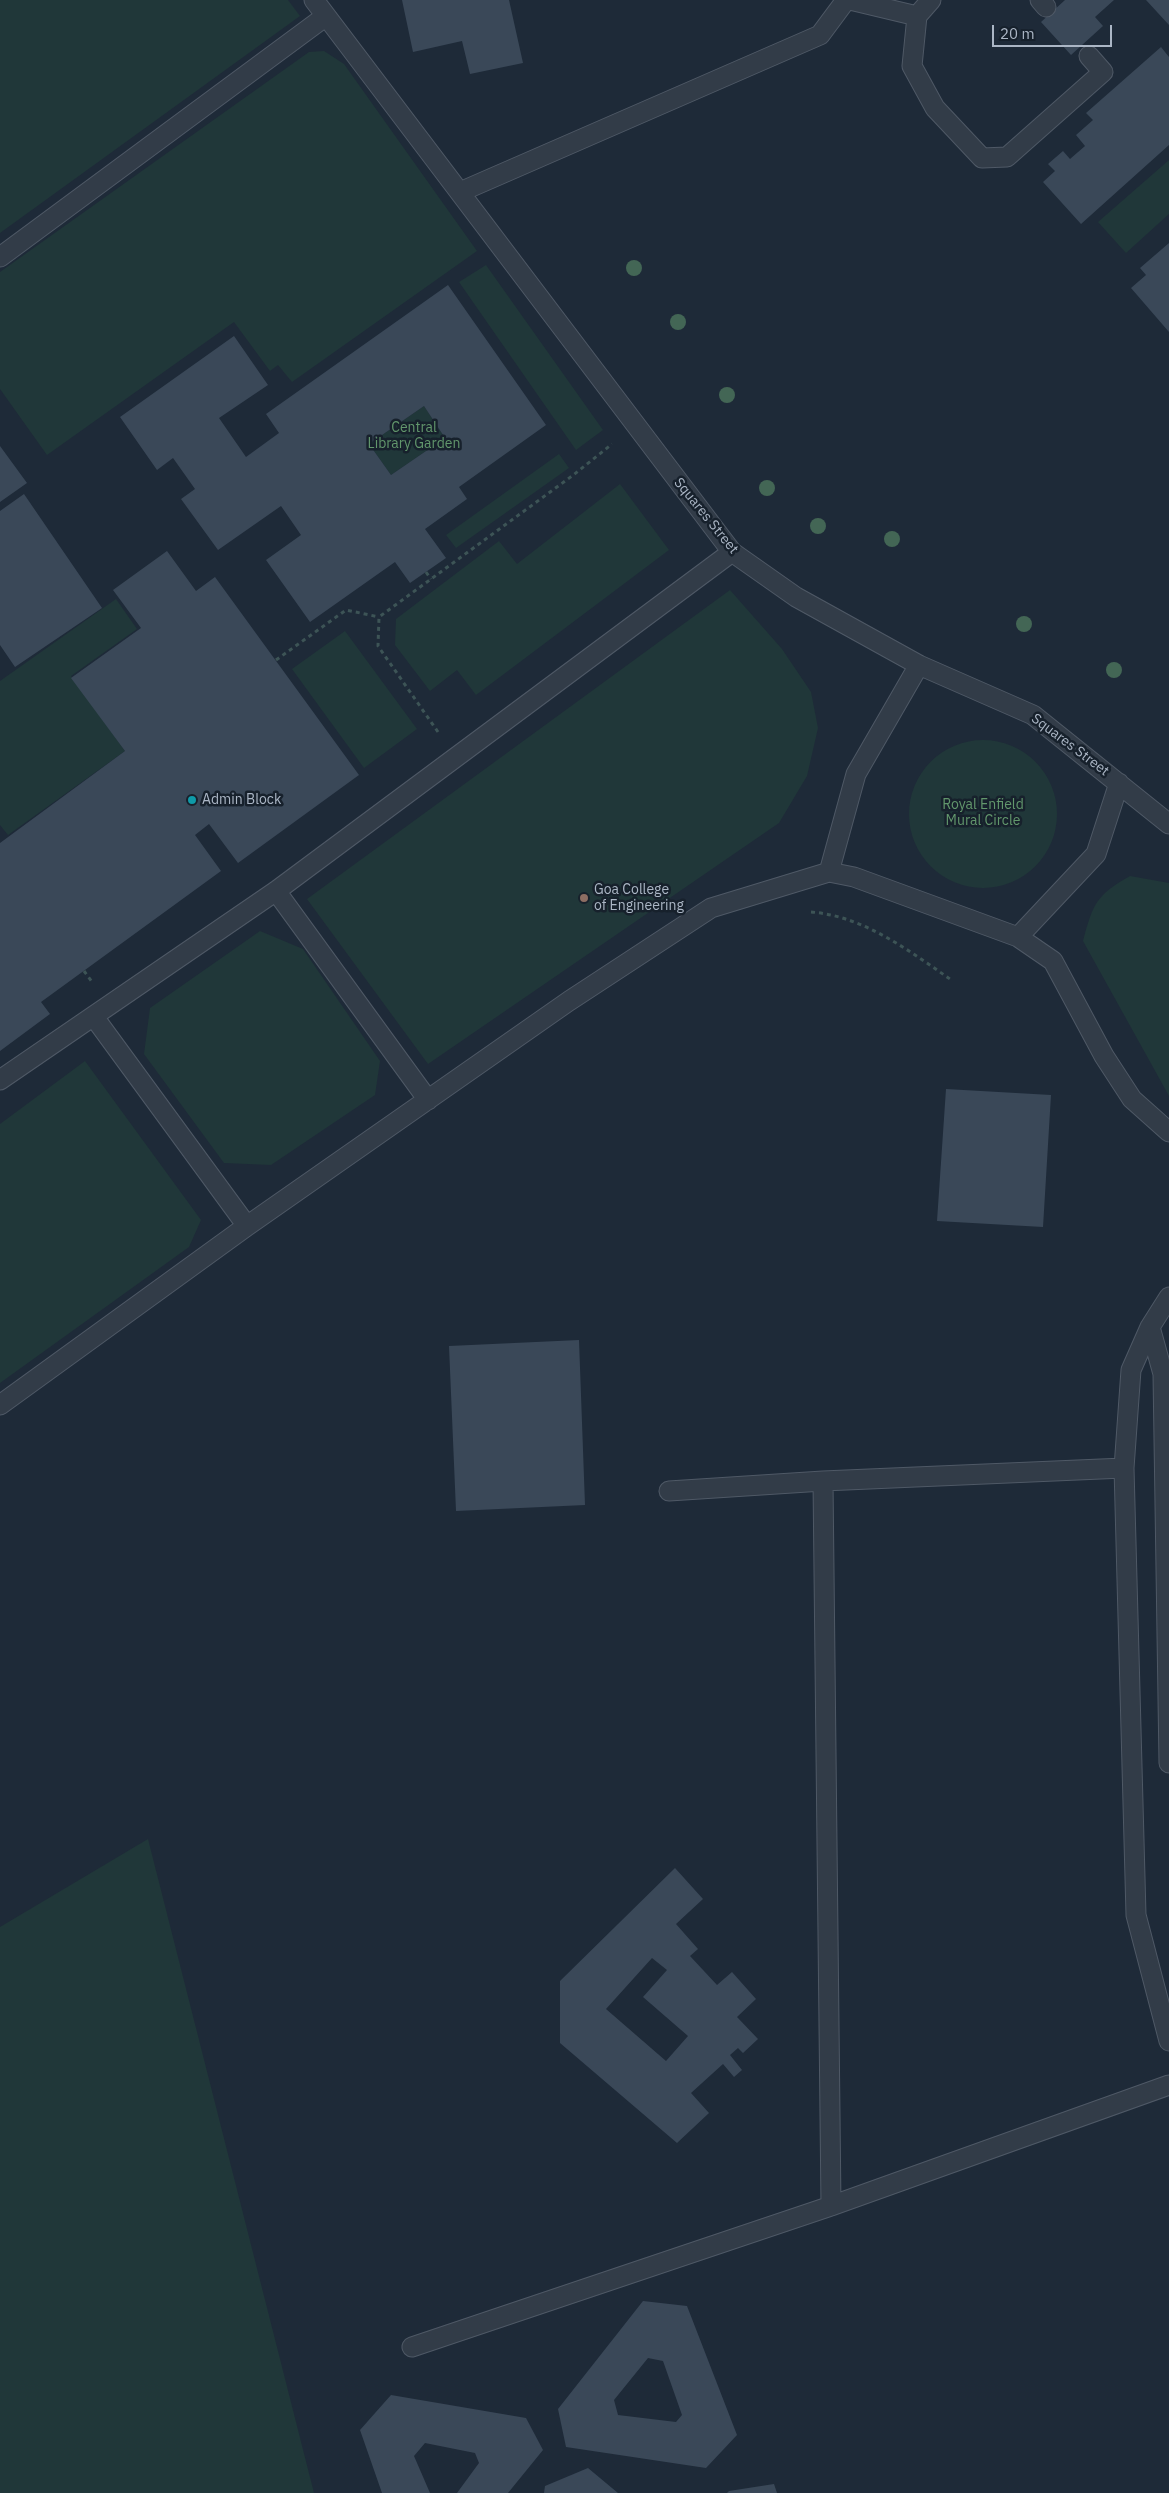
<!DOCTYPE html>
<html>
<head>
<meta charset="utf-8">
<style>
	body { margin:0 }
	#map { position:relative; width:1169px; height:2493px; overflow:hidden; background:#1e2a38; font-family:"IBM Plex Sans",sans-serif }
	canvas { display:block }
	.scale { position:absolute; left:992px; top:25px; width:120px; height:22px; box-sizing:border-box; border:2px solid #abb6c5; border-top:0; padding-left:6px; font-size:15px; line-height:18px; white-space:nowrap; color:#abb6c5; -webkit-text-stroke:4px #17212c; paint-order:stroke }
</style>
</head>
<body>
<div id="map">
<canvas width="1169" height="2493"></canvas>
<div class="scale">20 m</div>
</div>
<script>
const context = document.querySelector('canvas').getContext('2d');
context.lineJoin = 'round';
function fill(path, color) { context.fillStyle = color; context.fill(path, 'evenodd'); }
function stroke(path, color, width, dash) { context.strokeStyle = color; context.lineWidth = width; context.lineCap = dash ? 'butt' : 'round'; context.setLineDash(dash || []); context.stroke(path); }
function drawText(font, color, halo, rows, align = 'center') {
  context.font = font + ' "IBM Plex Sans",sans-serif'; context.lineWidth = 5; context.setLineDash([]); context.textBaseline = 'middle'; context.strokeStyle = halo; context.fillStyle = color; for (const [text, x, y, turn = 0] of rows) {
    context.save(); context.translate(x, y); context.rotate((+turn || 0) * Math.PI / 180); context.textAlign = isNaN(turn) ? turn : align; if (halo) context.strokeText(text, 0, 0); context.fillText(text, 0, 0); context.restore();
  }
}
const green = new Path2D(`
	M 0,0 L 288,0 L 300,16 L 0,233 Z
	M 324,51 L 344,64 L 477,251 L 292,382 L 278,365 L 270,371 L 234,322 L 47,455 L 0,389 L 0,272 L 309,52 Z
	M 1169,160 L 1169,214 L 1126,253 L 1098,222 Z
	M 486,265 L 603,430 L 576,450 L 459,282 Z
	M 424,406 L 445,438 L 391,475 L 369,444 Z
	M 559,454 L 569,468 L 456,548 L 446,535 Z
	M 620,484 L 669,550 L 476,695 L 457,670 L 430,691 L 395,645 L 396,619 L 499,541 L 517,564 Z
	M 730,590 L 782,649 L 811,692 L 818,728 L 807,776 L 779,823 L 428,1064 L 307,899 Z
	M 116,599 L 137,629 L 71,676 L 125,751 L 8,835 L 0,825 L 0,681 Z
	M 345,631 L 417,729 L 364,768 L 292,669 Z
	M909 814a74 74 0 1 1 148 0a74 74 0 1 1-148 0Z
	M 1130,876 L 1169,883 L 1169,1096 L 1083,941 C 1093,904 1096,895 1130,876 Z
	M 260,931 L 303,949 L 380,1061 L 375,1095 L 271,1165 L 224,1163 L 144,1054 L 150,1008 Z
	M 85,1061 L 201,1220 L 189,1247 L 0,1383 L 0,1124 Z
	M 148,1839 L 314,2493 L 0,2493 L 0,1927 Z`);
const building = new Path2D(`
	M 402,0 L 509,0 L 523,63 L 470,74 L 462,41 L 413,52 Z
	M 1065,0 L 1114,0 L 1095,17 L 1103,26 L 1071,55 L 1041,22 Z
	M 1146,0 L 1169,0 L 1169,25 Z
	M 1161,47 L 1169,57 L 1169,145 L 1081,224 L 1043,182 L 1055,171 L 1048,164 L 1063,151 L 1070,159 L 1085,146 L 1076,135 L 1093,120 L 1086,113 Z
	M 1169,243 L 1169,332 L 1131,288 L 1146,275 L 1140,268 Z
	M 448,285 L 546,425 L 459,487 L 467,499 L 425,529 L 446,558 L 410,583 L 395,562 L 310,622 L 266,560 L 301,535 L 281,506 L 218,550 L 181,499 L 195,489 L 173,458 L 157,470 L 120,417 L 234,336 L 268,385 L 219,418 L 246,457 L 279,433 L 266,414 ZM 424,406 L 445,438 L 391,475 L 369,444 Z
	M 0,446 L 27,483 L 0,502 Z
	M 24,494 L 102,608 L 15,667 L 0,645 L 0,511 Z
	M 167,551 L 196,591 L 215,577 L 359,775 L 238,863 L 209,824 L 195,835 L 221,871 L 41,1002 L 50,1014 L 0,1051 L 0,843 L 125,751 L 71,678 L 141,628 L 113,590 Z
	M 946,1089 L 1051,1095 L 1043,1227 L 937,1221 Z
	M 579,1340 L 585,1505 L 456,1511 L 449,1346 Z
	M 675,1868 L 703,1899 L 676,1924 L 698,1949 L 690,1956 L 717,1985 L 732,1972 L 756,1999 L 737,2017 L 758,2039 L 743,2053 L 738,2048 L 730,2055 L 742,2070 L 734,2077 L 723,2064 L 691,2093 L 709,2113 L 677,2143 L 560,2043 L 560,1981 ZM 652,1958 L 667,1970 L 643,1997 L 688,2036 L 666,2061 L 606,2009 Z
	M 643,2301 L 687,2306 L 737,2435 L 706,2468 L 566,2447 L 558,2409 ZM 648,2358 L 663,2361 L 682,2415 L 676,2422 L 618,2415 L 614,2400 Z
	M 391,2395 L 526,2418 L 543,2450 L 508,2493 L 457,2493 L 479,2463 L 475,2453 L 425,2443 L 414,2456 L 430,2493 L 382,2493 L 360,2430 Z
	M 588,2468 L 618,2493 L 544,2493 L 545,2486 Z
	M 774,2484 L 777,2493 L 727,2493 L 729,2491 Z`);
const path = new Path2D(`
	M 426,572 L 431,579
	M 276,660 L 346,610 L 379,617
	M 438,732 L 378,646 L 379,617 L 572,476 L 612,444
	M 811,912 C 863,916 908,950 950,979
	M 84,971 L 92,982`);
const service = new Path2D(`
	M 314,0 L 732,552 L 796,597 L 919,665 L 1033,715 L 1169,824
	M 850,0 L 917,16
	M 931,0 L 917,16 L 912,66 L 935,108 L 982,158 L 1007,157 L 1103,72 L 1089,56
	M 1040,0 L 1046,7
	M 460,192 L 820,35 L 846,0
	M 0,257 L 326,16
	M 829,872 L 856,774 L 919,665
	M 276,891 L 428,1100
	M 1018,937 L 1096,854 L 1119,783
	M 94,1017 L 247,1226
	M 0,1080 L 276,891 L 732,552
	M 1169,1297 L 1150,1327 L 1131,1370 L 1124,1468 L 1136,1915 L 1169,2041
	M 1150,1327 L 1163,1374 L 1169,1763
	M 0,1405 L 247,1226 L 569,1001 L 711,908 L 829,872 L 854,877 L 1018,937 L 1053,961 L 1104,1056 L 1132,1099 L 1169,1132
	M 823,1481 L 831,2206
	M 669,1491 L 823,1481 L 1124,1468
	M 412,2347 L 831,2206 L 1169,2085`);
const trees = [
	[634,268],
	[678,322],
	[727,395],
	[767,488],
	[818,526],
	[892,539],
	[1024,624],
	[1114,670]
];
const markers = [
	[192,800,5,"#0f9aa8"],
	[584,898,5,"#8d6e63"]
];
const parkNames = [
	["Central",414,428],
	["Library Garden",414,444],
	["Royal Enfield",983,805],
	["Mural Circle",983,821]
];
const streetNames = [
	["Squares Street",706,516,51],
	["Squares Street",1070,745,37]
];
const poiNames = [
	["Admin Block",202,800],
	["Goa College",594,890],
	["of Engineering",594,906]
];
fill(green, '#203739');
fill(building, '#3a4858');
stroke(service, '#4f5966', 21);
stroke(path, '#3d5456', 3, [4, 4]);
stroke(service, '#323c48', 19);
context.fillStyle = '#436655';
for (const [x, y] of trees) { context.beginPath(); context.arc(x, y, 8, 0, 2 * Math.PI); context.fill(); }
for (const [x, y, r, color] of markers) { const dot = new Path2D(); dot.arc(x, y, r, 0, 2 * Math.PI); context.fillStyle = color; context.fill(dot); stroke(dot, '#17212c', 2); }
drawText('14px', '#62976c', '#17212c', parkNames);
drawText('14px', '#abb6c5', '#17212c', streetNames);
drawText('14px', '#abb6c5', '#17212c', poiNames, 'left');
</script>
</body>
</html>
